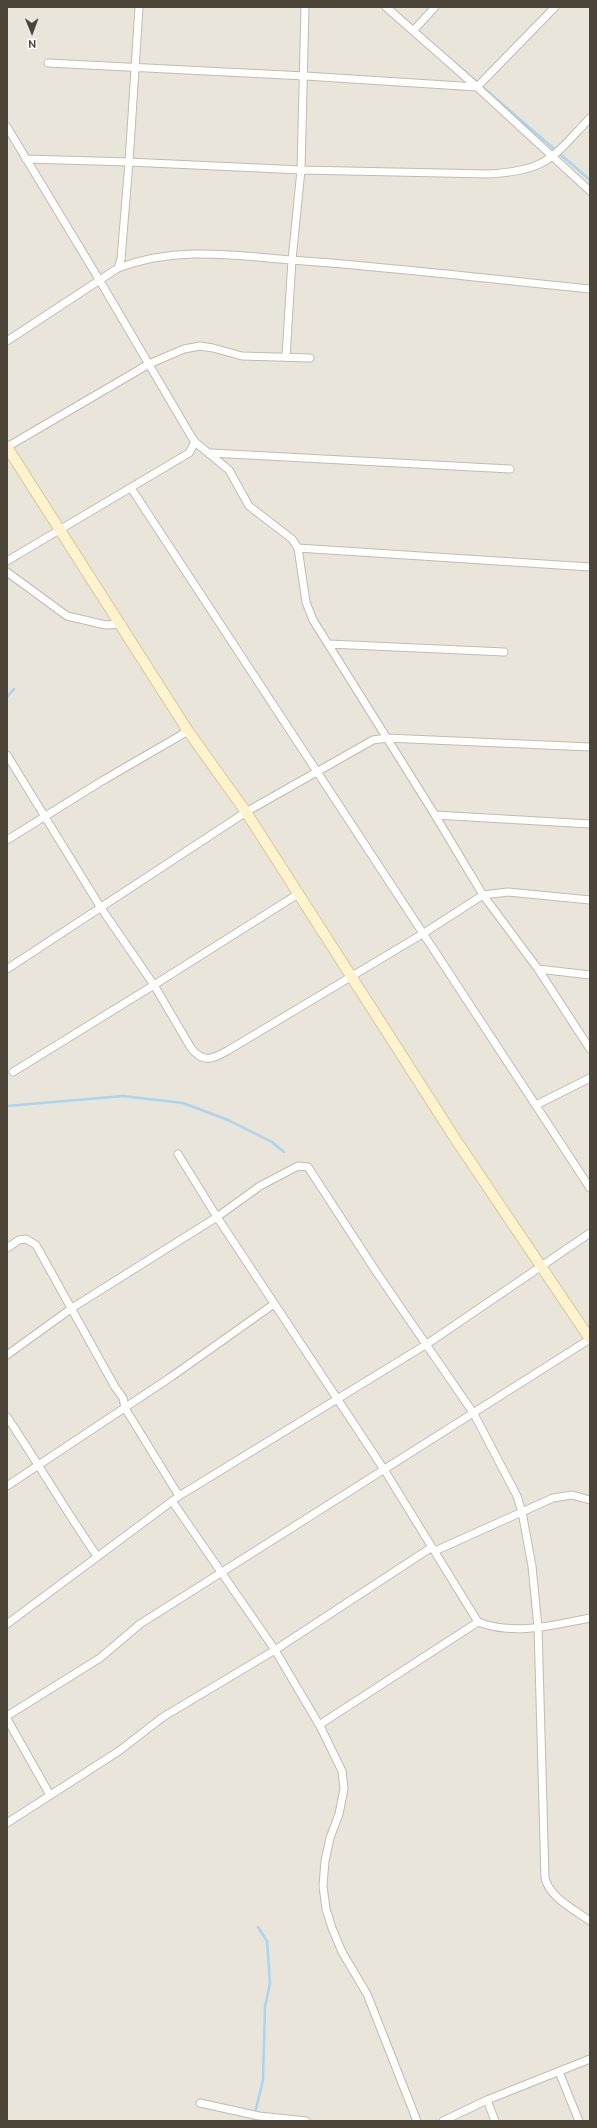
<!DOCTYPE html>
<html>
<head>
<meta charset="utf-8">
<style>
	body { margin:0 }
	#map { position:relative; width:597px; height:2128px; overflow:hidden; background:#f6f3ec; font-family:Ubuntu,sans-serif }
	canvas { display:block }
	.frame { position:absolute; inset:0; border:8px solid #4b4439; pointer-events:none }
	.north { position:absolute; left:12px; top:12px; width:40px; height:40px; -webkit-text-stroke:3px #fff; paint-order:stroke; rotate:179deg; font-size:11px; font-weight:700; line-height:16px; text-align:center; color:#4b4439 }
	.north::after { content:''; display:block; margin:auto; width:14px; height:18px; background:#4b4439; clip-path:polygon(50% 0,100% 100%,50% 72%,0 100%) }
</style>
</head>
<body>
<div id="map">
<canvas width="597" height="2128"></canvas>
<div class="frame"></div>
<div class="north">N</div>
</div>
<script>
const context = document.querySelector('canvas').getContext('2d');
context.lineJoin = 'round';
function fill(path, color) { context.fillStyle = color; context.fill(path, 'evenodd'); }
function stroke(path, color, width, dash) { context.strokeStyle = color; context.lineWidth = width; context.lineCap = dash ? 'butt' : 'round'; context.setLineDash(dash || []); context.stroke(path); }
const residential = new Path2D(`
	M 7,7 L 590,7 L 590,2121 L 7,2121 Z`);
const stream = new Path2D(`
	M 404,19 L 590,180
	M 7,697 L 14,689
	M 7,1106 L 123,1096 L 183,1103 L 228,1120 L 272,1142 L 284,1152
	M 253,2121 L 263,2080 L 265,2007 L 270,1983 L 267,1941 L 258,1927`);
const street = new Path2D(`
	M 386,7 L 477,87 L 590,191
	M 413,31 L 435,7
	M 48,63 L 305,76 L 477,87 L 555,7
	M 7,127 L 100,281 L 191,436 L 195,442 L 229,470 L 249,506 L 292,539 L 298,548 L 306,602 L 313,620 L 435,815 L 483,895 L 538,969 L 590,1049
	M 26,159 L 129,162 L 139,7
	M 118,268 C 177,246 231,255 292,260 C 391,267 490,279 590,289
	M 7,341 L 118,268 L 121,259 L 129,162 L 301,170 L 488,174 C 547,171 552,158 590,118
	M 286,357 L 292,260 L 301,170 L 305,7
	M 7,447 L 149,364 L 184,349 L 200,346 L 213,348 L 242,356 L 310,358
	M 211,453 L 510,469
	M 131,488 L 590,1188
	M 298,548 L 590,567
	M 7,561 L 189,453 L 195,442
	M 7,572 L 67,616 L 106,625 L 122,624
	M 329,644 L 504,652
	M 7,755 L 101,908 L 154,985 L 191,1048 C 203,1063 211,1060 227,1051 L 424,933 L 483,895 L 508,892 L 590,900
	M 435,815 L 590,824
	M 7,840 L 102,781 L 188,731
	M 7,969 L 246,812 L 373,740 L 387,738 L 590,747
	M 538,969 L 590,975
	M 13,1072 L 154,985 L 298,894
	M 536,1105 L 590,1078
	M 178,1154 L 217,1217 L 385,1471 L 478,1622 C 514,1636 553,1625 590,1618
	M 7,1248 L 19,1240 L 26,1239 L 36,1245 L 115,1387 L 123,1398 L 125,1408 L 179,1496
	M 7,1355 L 72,1308 L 217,1217 L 260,1186 L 298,1166 L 308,1167 L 377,1273 L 474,1414 L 517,1496 L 522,1512 L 532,1566 L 538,1627 L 545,1878 C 549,1897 575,1910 590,1921
	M 7,1417 C 38,1463 65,1510 97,1556
	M 7,1486 L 171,1377 L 274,1304
	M 172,1501 L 275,1650 L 321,1728 L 342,1771 L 344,1789 L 339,1814 L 330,1838 L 325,1861 L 323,1886 L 326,1909 L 332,1928 L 342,1952 L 367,1994 L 417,2121
	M 435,1551 L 553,1498 L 572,1495 L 590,1500
	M 7,1624 L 179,1496 L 427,1344 L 590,1233
	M 7,1716 L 100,1658 L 140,1624 L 590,1339
	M 7,1719 L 50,1795
	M 319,1725 L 478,1622
	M 7,1823 L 119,1751 L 163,1717 L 275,1650 L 432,1547
	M 559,2072 L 579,2121
	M 487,2100 L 495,2121
	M 200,2103 L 259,2116 L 306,2121
	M 443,2121 L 487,2100 L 590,2059`);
const secondary = new Path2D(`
	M 7,447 L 188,731 L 246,812 L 456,1140 L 590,1339`);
fill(residential, '#eae5da');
stroke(stream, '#a9d4f2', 2.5);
stroke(street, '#c2bbae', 9);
stroke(secondary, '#d6c79b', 12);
stroke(street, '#fff', 7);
stroke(secondary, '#fff3cd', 10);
</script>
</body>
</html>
